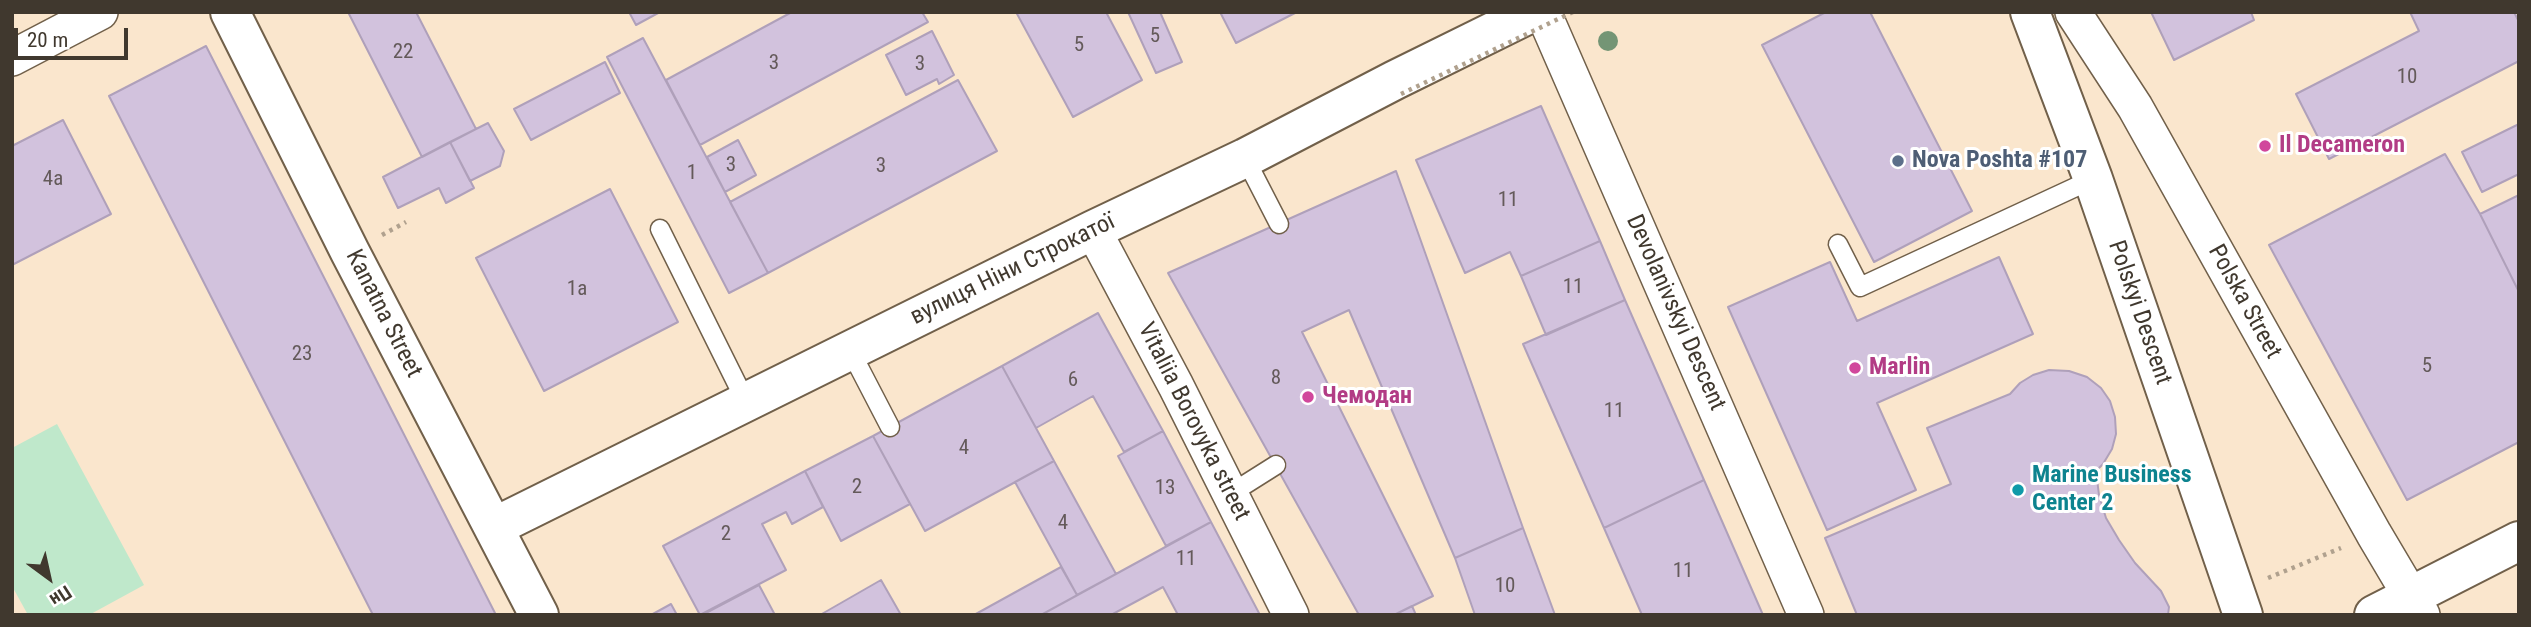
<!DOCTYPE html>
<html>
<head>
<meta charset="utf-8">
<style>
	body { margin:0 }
	#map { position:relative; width:2531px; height:627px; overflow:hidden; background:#fae6cd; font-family:"Roboto Condensed",sans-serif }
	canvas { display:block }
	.frame { position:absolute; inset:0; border:14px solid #40382e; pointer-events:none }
	.north { position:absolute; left:14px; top:543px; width:70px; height:70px; -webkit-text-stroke:5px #fff; paint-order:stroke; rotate:147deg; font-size:19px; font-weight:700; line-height:28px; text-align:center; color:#40382e }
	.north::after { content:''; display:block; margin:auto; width:24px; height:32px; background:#40382e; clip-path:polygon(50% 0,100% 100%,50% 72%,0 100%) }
	.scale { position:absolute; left:14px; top:28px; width:114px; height:32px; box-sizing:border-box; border:4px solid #40382e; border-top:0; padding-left:9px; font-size:21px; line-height:24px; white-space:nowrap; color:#40382e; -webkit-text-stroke:5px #fff; paint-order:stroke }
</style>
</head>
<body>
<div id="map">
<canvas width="2531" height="627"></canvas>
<div class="frame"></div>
<div class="north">Пн</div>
<div class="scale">20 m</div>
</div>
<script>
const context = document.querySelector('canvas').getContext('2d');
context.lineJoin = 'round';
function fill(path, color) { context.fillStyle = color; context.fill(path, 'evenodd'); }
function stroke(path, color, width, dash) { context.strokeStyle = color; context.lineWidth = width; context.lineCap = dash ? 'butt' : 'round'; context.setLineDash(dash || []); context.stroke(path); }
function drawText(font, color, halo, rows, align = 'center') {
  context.font = font + ' "Roboto Condensed",sans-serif'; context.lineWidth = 6; context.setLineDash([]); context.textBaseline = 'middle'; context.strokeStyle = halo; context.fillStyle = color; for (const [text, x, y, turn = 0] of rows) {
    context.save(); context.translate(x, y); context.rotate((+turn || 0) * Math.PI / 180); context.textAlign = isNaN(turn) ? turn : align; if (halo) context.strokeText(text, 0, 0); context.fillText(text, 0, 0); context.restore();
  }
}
const green = new Path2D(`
	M 57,424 L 144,585 L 89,615 L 28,615 L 12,586 L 12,448 Z`);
const building = new Path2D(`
	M 348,12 L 416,12 L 476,129 L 422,157 Z
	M 629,12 L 660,12 L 636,25 Z
	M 792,12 L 922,12 L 928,22 L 700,145 L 666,80 Z
	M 1016,12 L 1106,12 L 1142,80 L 1073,117 Z
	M 1128,12 L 1160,12 L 1182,62 L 1156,73 Z
	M 1220,12 L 1297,12 L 1236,43 Z
	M 1826,12 L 1870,12 L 1972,211 L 1874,262 L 1762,45 Z
	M 2151,12 L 2251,12 L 2254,20 L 2174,60 Z
	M 2410,12 L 2514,12 L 2519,22 L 2519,61 L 2329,159 L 2296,94 L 2419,31 Z
	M 932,31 L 954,75 L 939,84 L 937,79 L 906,95 L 886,55 Z
	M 643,38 L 768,273 L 729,293 L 607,57 Z
	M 206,46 L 496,615 L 373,615 L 109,96 Z
	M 605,62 L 620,93 L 531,140 L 514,109 Z
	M 958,80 L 997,151 L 768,273 L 730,202 Z
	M 1541,106 L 1600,241 L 1521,276 L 1510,252 L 1465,273 L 1416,160 Z
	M 63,120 L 111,214 L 12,265 L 12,146 Z
	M 488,123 L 504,151 L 500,166 L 470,181 L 450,142 Z
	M 2519,124 L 2519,174 L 2482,192 L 2462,152 Z
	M 738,140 L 756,175 L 725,192 L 707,157 Z
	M 450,142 L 474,188 L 446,203 L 439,188 L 398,208 L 383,177 Z
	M 2445,154 L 2480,214 L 2519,292 L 2519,442 L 2407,500 L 2269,245 Z
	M 1396,171 L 1523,528 L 1455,558 L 1349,310 L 1302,332 L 1433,596 L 1394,615 L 1359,615 L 1168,273 Z
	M 610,189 L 678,322 L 544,391 L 476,258 Z
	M 2519,195 L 2519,292 L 2480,214 Z
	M 1600,241 L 1625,300 L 1546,335 L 1521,276 Z
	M 1999,257 L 2033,334 L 1877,403 L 1916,490 L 1827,530 L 1728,307 L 1830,262 L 1857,321 Z
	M 1625,300 L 1704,480 L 1604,528 L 1523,344 Z
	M 1098,313 L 1163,431 L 1124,452 L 1093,396 L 1036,428 L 1002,366 Z
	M 1002,366 L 1054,461 L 925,531 L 873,436 Z
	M 2049,370 L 2069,371 L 2087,377 L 2101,388 L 2110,401 L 2115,417 L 2116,434 L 2112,449 L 2103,464 L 2096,471 L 2099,495 L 2106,518 L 2119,540 L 2135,563 L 2161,591 L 2169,607 L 2168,615 L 1857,615 L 1825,538 L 1951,484 L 1927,428 L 2010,394 L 2020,383 L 2033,375 Z
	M 1163,431 L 1211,522 L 1166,546 L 1118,456 Z
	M 873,436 L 910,504 L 841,541 L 805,471 Z
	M 1054,461 L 1116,574 L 1077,595 L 1015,482 Z
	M 805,471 L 823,507 L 792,524 L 786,512 L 762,524 L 786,570 L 700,615 L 663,546 Z
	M 1704,480 L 1763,615 L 1642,615 L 1604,528 Z
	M 1211,522 L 1260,615 L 1178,615 L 1163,587 L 1111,615 L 1041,615 Z
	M 1523,528 L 1555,615 L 1475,615 L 1455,558 Z
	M 1061,567 L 1077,595 L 1041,615 L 974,615 Z
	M 881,580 L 901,615 L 820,615 Z
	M 759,585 L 775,615 L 702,615 Z
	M 671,604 L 677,615 L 651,615 Z
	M 1412,606 L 1416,615 L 1394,615 Z`);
const path = new Path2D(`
	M 382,235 L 406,222
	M 2268,578 L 2341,548`);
const service = new Path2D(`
	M 1245,158 L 1279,224
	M 660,229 L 746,402
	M 1838,244 L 1860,287 L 2093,179
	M 850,350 L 890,427
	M 1230,494 L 1276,465`);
const minor = new Path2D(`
	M 1543,12 L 1806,615
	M 2073,12 L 2135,107 L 2374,534 L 2422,615
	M 12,58 L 100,12
	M 1093,230 L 1176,386 L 1291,615`);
const tertiary = new Path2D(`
	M 230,12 L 350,252 L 539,615
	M 494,527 L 1093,230 L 1245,158 L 1395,80 L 1533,12
	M 2374,615 L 2519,541`);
const secondary = new Path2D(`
	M 2030,12 L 2093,179 L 2243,615`);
const pathBridge = new Path2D(`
	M 1401,94 L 1573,12`);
const trees = [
	[1608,41]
];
const markers = [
	[2265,146,7,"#d1479c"],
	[1898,161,7,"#5c6f8a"],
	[1855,368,7,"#d1479c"],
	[1308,397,7,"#d1479c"],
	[2018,490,7,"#0f9aa8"]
];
const numberNames = [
	["5",1155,37],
	["5",1079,46],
	["22",403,53],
	["3",774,64],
	["3",920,65],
	["10",2407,78],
	["3",731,166],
	["3",881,167],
	["1",692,174],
	["4а",53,180],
	["11",1508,201],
	["11",1573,288],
	["1а",577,290],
	["23",302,355],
	["5",2427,367],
	["8",1276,379],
	["6",1073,381],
	["11",1614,412],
	["4",964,449],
	["2",857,488],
	["13",1165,489],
	["4",1063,524],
	["2",726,535],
	["11",1186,560],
	["11",1683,572],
	["10",1505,587]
];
const hotelNames = [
	["Il Decameron",2279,146],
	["Marlin",1869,368],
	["Чемодан",1322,397]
];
const serviceNames = [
	["Nova Poshta #107",1912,161]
];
const streetNames = [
	["вулиця Ніни Строкатої",1013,270,-26],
	["Polska Street",2244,302,61],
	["Devolanivskyi Descent",1675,313,66],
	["Polskyi Descent",2139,313,71],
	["Kanatna Street",383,314,63],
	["Vitaliia Borovyka street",1193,422,63]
];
const cultureNames = [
	["Marine Business",2032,476],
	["Center 2",2032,504]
];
fill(green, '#bfe8cb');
fill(building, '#d2c2dd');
stroke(building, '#afa0ba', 2);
stroke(service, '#71604a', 21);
stroke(minor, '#71604a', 38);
stroke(tertiary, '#71604a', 42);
stroke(secondary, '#71604a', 42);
stroke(path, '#b0a18e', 4.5, [3.5, 5]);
stroke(service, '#fff', 18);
stroke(minor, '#fff', 35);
stroke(tertiary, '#fff', 38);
stroke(secondary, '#fff', 38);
stroke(pathBridge, '#b0a18e', 4.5, [3.5, 5]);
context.fillStyle = '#749575';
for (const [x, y] of trees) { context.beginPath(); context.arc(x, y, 10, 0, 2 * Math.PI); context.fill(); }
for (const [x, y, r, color] of markers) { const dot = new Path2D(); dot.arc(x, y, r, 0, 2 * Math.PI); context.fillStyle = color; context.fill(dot); stroke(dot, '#fff', 2.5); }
drawText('21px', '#645a5a', null, numberNames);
drawText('bold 24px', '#b23c85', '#fff', hotelNames, 'left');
drawText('bold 24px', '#4e5e75', '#fff', serviceNames, 'left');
drawText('24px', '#40382e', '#fff', streetNames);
drawText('bold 24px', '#0d838f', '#fff', cultureNames, 'left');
</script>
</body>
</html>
